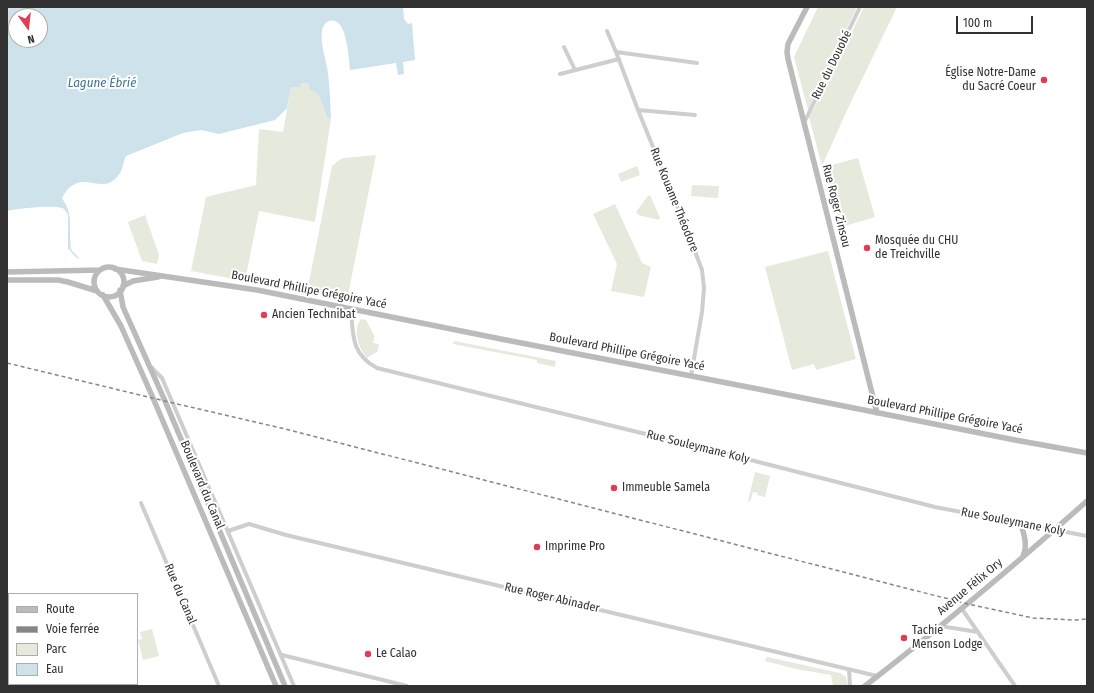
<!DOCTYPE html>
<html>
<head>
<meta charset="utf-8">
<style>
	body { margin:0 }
	#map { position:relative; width:1094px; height:693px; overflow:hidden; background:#fff; font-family:"Fira Sans Condensed",sans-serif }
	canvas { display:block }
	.frame { position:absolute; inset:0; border:8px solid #313131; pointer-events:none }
	.legend { position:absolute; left:8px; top:593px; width:130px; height:92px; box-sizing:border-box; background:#fff; border:1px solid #adadad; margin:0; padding:5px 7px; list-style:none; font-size:12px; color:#313131 }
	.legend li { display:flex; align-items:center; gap:8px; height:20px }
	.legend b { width:20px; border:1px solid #adadad }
	.north { position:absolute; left:8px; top:8px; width:40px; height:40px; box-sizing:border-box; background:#fff; border:1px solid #adadad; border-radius:50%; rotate:165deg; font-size:11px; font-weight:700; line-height:16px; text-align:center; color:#313131 }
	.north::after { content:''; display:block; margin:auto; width:14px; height:18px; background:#de3d53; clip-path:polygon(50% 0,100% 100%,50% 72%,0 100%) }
	.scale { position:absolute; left:956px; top:16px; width:77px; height:18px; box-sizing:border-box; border:2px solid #313131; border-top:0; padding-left:5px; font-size:12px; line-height:14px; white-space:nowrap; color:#313131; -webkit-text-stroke:3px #fff; paint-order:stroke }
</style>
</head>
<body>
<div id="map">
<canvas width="1094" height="693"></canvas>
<div class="frame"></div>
<ul class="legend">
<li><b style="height:5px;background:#bbb"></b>Route</li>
<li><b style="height:5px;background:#868686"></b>Voie ferrée</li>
<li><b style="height:11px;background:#e5eadd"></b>Parc</li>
<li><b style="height:11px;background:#cde2eb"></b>Eau</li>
</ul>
<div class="north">N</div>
<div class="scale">100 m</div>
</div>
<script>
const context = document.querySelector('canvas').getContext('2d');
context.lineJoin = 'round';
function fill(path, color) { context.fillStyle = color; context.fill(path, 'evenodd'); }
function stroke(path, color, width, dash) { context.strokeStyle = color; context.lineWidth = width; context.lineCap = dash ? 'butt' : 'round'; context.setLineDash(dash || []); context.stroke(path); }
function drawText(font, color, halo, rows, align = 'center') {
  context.font = font + ' "Fira Sans Condensed",sans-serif'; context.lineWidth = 4; context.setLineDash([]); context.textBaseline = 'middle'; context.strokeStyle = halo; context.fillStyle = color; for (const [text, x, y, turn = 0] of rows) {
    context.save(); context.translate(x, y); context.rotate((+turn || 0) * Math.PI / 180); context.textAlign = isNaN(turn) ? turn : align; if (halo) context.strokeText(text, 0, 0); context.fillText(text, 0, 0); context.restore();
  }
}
const green = new Path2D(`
	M 818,7 L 857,7 L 808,110 L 794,57 Z
	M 864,7 L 897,7 L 849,106 L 822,166 L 809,117 L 822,93 Z
	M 302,83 L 309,84 L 309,89 L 318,94 L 323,106 L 327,118 L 331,119 L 315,222 L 259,211 L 245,281 L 191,271 L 206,197 L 256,185 L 259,129 L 283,132 L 291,87 Z
	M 376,155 L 347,300 L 307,292 L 332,166 L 339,160 L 344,158 Z
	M 858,158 L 875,217 L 841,227 L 824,167 Z
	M 637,166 L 640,175 L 621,182 L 618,174 Z
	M 692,185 L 719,186 L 718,198 L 691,196 Z
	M 650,195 L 660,218 L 659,220 L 638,215 L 636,212 L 647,197 Z
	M 615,204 L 642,263 L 651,267 L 644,297 L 611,291 L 617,264 L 593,214 Z
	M 145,215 L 159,255 L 157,264 L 142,261 L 128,222 Z
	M 828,251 L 856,359 L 816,370 L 814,364 L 792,370 L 765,267 Z
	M 361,319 L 366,320 L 375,337 L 374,337 L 373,343 L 379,344 L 378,351 L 367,358 C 359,349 352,330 361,319 Z
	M 454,341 L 556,361 L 555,367 L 537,363 L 537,360 L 453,344 Z
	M 755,472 L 770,476 L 765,497 L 757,495 L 758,493 L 753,492 L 750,502 L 748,501 Z
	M 152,629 L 159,656 L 143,660 L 138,640 L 142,639 L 140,632 Z
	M 767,657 L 840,673 L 846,677 L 848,686 L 833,686 L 831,675 L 796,669 L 765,661 Z`);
const water = new Path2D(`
	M 7,7 L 403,7 L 404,19 L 408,24 L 412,23 L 415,60 L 403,62 L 404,74 L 398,75 L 396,63 L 350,70 C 349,60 347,11 327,22 C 324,24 323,27 322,30 C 320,44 326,59 328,73 C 330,88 330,103 331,119 L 327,118 L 323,106 L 318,94 L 309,89 L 309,84 L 302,83 L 299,87 L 291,87 L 287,108 L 275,120 L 219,134 L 201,130 L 183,133 L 126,156 C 123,162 123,170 118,176 C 100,198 80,164 62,198 C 65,203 68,208 69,213 C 71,224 69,235 71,246 L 68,251 L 68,214 C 66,212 65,210 64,209 C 56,204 16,209 7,211 ZM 16,16 L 40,16 L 40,40 L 16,40 Z`);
const stream = new Path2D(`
	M 70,248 L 71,251 L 78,258`);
const street = new Path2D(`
	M 607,31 L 616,52 L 638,110 L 688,233 L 702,270 L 704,288 L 702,312 L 691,376
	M 564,47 L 575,70
	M 616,52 L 697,63
	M 560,74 L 619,59
	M 638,110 L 695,115
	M 804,123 L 860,7
	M 351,309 C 353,335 351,354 377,368 L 731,455 L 935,507 L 1087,536
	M 151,367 L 162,378 L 294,686
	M 141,503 L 219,686
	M 228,531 L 249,524 L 286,535 L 877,676
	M 962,609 L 1015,686
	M 940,626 L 978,632
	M 282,655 L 407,686
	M 849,669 L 850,686`);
const secondary = new Path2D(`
	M 807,7 L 788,44 L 787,52 L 788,59 L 877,413
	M94 282a15 15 0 1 1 30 0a15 15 0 1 1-30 0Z
	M 115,269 L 257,290 L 506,340 L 753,388 L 1015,440 L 1087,453
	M 7,272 L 100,270
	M 7,280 L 58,280 L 68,282 L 97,291
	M 123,286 L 133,281 L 158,277
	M 120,290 L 123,307 L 165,401 L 285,686
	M 103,295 L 121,326 L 153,398 L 276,686
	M 1021,524 C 1024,535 1028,545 1023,556
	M 7,616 L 9,625
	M 23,684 L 23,686
	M 865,686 C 941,627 1015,565 1087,501`);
const rail = new Path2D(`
	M 7,363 L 173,403 L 281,428 L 968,604 L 1033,618 L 1074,620 L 1087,619`);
const markers = [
	[1044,80,4,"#de3d53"],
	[867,248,4,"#de3d53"],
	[264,315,4,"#de3d53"],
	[614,488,4,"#de3d53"],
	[537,547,4,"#de3d53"],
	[904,638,4,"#de3d53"],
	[368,654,4,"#de3d53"]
];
const streetNames = [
	["Rue du Douobé",832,65,-64],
	["Rue Kouame Théodore",674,200,68],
	["Rue Roger Zinsou",836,206,76],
	["Boulevard Phillipe Grégoire Yacé",309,290,11],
	["Boulevard Phillipe Grégoire Yacé",627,352,11],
	["Boulevard Phillipe Grégoire Yacé",945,415,11],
	["Rue Souleymane Koly",698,447,14],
	["Boulevard du Canal",202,485,67],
	["Rue Souleymane Koly",1013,522,11],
	["Avenue Félix Ory",970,587,-40],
	["Rue du Canal",180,594,67],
	["Rue Roger Abinader",552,598,13]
];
const poiNames = [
	["Église Notre-Dame",1036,73,"right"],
	["du Sacré Coeur",1036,87,"right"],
	["Mosquée du CHU",875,241],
	["de Treichville",875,255],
	["Ancien Technibat",272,315],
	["Immeuble Samela",622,488],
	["Imprime Pro",545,547],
	["Tachie",912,631],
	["Menson Lodge",912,645],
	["Le Calao",376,654]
];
const waterNames = [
	["Lagune Ébrié",102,83]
];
fill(green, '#e5eadd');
fill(water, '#cde2eb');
stroke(stream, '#cde2eb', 1.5);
stroke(street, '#cecece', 4);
stroke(secondary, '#bbb', 5.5);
stroke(rail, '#868686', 1.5, [4, 3]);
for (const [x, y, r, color] of markers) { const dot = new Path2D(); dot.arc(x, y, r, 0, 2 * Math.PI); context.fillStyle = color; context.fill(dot); stroke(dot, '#fff', 1.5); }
drawText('12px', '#313131', '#fff', streetNames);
drawText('12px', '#313131', '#fff', poiNames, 'left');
drawText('italic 13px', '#427790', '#fff', waterNames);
</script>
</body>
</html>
